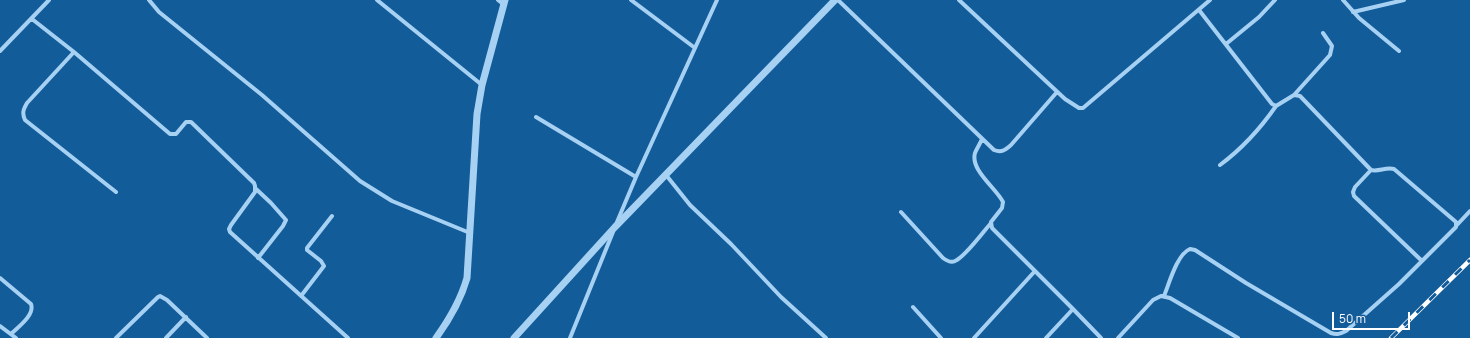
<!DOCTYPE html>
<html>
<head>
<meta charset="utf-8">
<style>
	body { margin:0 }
	#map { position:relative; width:1470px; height:338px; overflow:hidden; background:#135c9a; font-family:Manrope,sans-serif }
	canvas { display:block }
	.scale { position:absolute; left:1332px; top:312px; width:78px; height:18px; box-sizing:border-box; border:2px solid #fff; border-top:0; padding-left:5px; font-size:12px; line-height:14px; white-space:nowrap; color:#fff; -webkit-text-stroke:3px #135c9a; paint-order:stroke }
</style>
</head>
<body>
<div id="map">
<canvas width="1470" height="338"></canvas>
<div class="scale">50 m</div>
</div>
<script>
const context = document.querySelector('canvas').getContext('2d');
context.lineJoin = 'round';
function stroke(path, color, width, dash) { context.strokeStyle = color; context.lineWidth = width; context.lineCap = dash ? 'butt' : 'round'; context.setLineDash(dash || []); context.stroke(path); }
const minor = new Path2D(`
	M 149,0 L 159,12 L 262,95 L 360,181 L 392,201 L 470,233
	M 377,0 L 482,85
	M 498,0 L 503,4
	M 631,0 L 695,48
	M 838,0 L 994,150 C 1002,153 1005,150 1011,145 L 1057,92
	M 959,0 L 1065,99 L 1079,108 L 1083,108 L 1210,0
	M 1343,0 L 1359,18 L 1399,51
	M 1353,12 L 1404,0
	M 32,19 L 74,52 L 170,134 L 176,134 L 186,122 L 191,122 L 254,183 L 255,186 L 255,192 L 231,225 L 229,229 L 230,232 L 348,338
	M 1226,44 L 1259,17 L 1275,0
	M 0,51 L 49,0
	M 74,52 L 27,103 C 23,110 22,113 25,120 L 116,192
	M 1294,95 L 1330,55 L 1332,46 L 1323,33
	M 536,117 L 636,177
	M 982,139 C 980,144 977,148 975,153 C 970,170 996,188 1003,202 L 1002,208 L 991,222 L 992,228 L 1073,309 L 1101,338
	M 1220,165 C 1243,148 1260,129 1276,106
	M 1371,170 L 1355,187 L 1353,192 L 1354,196 L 1422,261
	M 666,175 L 690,205 L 731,244 L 781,297 L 826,338
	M 255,188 L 271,203 L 286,220 L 283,226 L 258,258
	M 901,212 L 943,258 C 947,261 951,263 955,261 C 965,257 983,232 991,223
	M 617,222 L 636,177 L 717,0
	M 1456,226 L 1470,211
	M 0,278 L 31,304 C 35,315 18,327 11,334
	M 301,296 L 324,266 L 321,261 L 307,250 L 307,248 L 332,216
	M 1164,296 C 1169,284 1177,254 1190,249 L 1195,250 L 1246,283 L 1331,333 C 1337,335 1340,334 1346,331 L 1399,284 L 1456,227 L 1456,222 L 1394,169 C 1385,167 1379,172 1371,170 L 1300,96 L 1294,95 L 1276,106 L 1272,104 L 1199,10
	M 913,307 L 941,338
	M 0,326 L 16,338
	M 116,338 L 158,297 L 160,296 L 167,300 L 207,338
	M 166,338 L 186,317
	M 570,338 L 613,232
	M 974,338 L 1035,271
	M 1046,338 L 1073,309
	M 1118,338 L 1153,300 L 1161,296 L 1170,298 L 1238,338`);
const tertiary = new Path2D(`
	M 436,338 C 449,320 461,299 467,278 L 477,114 L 482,85 L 505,0
	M 514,338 L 615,227 L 835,0`);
const rail = new Path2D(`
	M 1391,338 L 1470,260`);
stroke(minor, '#a7d1f3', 4);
stroke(tertiary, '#a7d1f3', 7);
stroke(rail, '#fff', 4.5);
stroke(rail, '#135c9a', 3, [9]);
</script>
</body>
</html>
